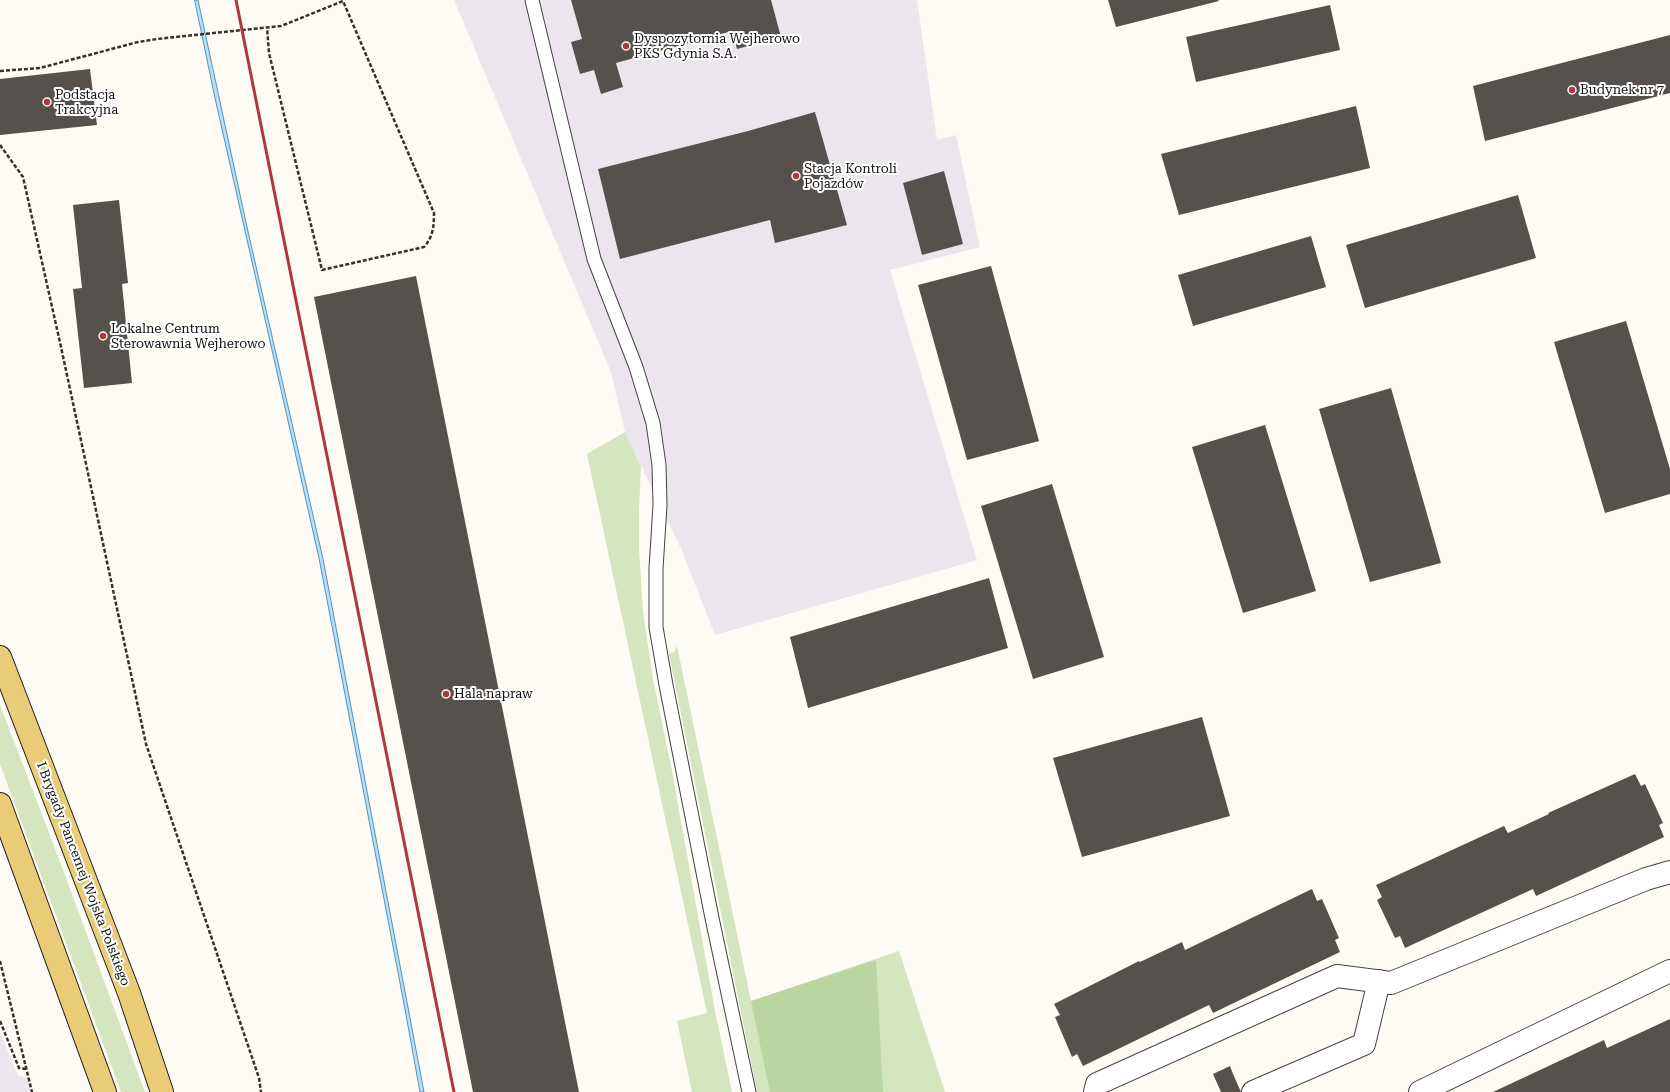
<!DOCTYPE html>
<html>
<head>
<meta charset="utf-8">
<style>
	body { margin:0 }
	canvas { display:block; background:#fefbf4 }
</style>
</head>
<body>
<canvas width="1670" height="1092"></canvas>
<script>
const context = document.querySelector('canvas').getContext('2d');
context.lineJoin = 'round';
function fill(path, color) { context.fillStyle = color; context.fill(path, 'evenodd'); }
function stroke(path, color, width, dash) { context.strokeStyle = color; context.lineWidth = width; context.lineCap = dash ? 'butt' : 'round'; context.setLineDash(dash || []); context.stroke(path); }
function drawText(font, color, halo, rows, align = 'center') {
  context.font = font + ' "Roboto Serif",serif'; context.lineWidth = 4; context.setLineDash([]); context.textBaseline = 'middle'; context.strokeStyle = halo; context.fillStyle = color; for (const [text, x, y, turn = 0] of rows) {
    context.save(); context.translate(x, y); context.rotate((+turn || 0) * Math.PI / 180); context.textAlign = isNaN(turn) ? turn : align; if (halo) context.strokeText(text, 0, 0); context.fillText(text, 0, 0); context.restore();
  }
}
const industrial = new Path2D(`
	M 454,0 L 917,0 L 937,140 L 956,135 L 980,247 L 890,270 L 977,560 L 715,635 L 682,551 L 625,432 L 611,372 Z
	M 0,1032 L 18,1076 L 27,1077 L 31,1092 L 0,1092 Z`);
const green = new Path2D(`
	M 625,432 L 641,466 L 639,511 L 639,549 L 643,612 L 653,679 L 672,771 L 715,1011 L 732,1092 L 692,1092 L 677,1021 L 707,1013 L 587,454 Z
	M 677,646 L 751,1001 L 899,951 L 945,1092 L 757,1092 L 669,654 L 674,652 Z
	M 0,705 L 59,859 L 145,1092 L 121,1092 L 0,764 Z`);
const forest = new Path2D(`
	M 876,960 L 883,1092 L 770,1092 L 751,1001 Z`);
const water = new Path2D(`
	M 195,0 L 198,0 L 247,227 L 323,559 L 424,1092 L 420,1092 L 404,1004 L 319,558 L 215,98 Z`);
const building = new Path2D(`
	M 571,0 L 771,0 L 781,37 L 737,49 L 732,31 L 616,63 L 623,87 L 601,94 L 594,70 L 580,74 L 571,42 L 582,39 Z
	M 1108,0 L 1218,0 L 1219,1 L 1116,27 Z
	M 1330,5 L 1340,50 L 1196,82 L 1186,37 Z
	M 1670,35 L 1670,93 L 1485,141 L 1473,86 Z
	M 90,69 L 97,125 L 0,135 L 0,79 Z
	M 1356,106 L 1370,168 L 1179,215 L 1161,154 Z
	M 815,112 L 847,225 L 775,243 L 770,220 L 620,259 L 598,169 L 748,131 Z
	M 944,171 L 963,244 L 922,255 L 903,183 Z
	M 1518,195 L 1536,258 L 1365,308 L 1346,245 Z
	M 119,200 L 128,283 L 122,284 L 132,383 L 84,388 L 73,289 L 82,288 L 73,205 Z
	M 1311,236 L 1326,287 L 1193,326 L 1178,275 Z
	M 991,266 L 1039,441 L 967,460 L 918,285 Z
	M 416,276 L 579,1092 L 473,1092 L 314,297 Z
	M 1626,321 L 1670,469 L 1670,494 L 1605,513 L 1554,342 Z
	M 1391,388 L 1441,563 L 1370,582 L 1319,409 Z
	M 1265,425 L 1316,591 L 1243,613 L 1192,447 Z
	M 1052,484 L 1104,657 L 1033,679 L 981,506 Z
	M 989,578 L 1008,648 L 808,708 L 790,637 Z
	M 1202,717 L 1230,816 L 1082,857 L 1053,758 Z
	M 1635,774 L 1641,786 L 1645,784 L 1663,823 L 1659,825 L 1664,837 L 1536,896 L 1533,889 L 1405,948 L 1400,936 L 1395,938 L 1377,900 L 1382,897 L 1376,885 L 1504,826 L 1508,833 L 1549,814 L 1548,813 Z
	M 1312,889 L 1317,901 L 1322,899 L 1339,938 L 1335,940 L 1340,952 L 1213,1013 L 1209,1005 L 1083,1066 L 1077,1054 L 1072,1057 L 1055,1017 L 1060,1015 L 1054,1004 L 1139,961 L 1140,962 L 1182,942 L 1185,950 Z
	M 1670,1019 L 1670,1092 L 1493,1092 L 1604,1040 L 1607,1048 Z
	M 1230,1066 L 1233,1074 L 1241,1092 L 1221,1092 L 1213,1074 Z`);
const path = new Path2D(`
	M 0,71 L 40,68 L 138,42 L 157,39 L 281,26 L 343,1 L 434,213 C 434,226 433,237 424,247 L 322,270 L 269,53 L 267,27
	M 0,145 L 23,177 L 61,347 L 146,744 L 259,1078 L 261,1092
	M 0,961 L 32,1092
	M 0,1021 L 19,1068 L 26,1069`);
const service = new Path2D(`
	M 532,0 L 594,259 L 636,367 L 653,423 L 659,465 L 660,505 L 656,569 L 656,627 L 666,685 L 712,918 L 749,1092`);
const minor = new Path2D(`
	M 1095,1092 L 1097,1084 L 1337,976 L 1391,983 L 1646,879 L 1670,872
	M 1253,1092 L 1364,1044 L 1379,981
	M 1420,1092 L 1670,971`);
const primary = new Path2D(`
	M 0,657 L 129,993 L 162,1092
	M 0,804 L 105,1092`);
const rail = new Path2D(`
	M 236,0 L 454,1092`);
const markers = [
	[626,46,4,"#b2363e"],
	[1572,90,4,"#b2363e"],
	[47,102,4,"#b2363e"],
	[796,176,4,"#b2363e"],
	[103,336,4,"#b2363e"],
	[446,694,4,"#b2363e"]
];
const poiNames = [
	["Dyspozytornia Wejherowo",634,39],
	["PKS Gdynia S.A.",634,54],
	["Budynek nr 7",1580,90],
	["Podstacja",55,95],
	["Trakcyjna",55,110],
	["Stacja Kontroli",804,169],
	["Pojazdów",804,184],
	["Lokalne Centrum",111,329],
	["Sterowawnia Wejherowo",111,344],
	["Hala napraw",454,694]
];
const streetNames = [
	["I Brygady Pancernej Wojska Polskiego",83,874,69]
];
fill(industrial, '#ece5ed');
fill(green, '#d4e5c0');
fill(forest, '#b9d5a1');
fill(water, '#bddef0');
stroke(water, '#4c94bf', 1);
fill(building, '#57514d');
stroke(service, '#434343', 15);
stroke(minor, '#434343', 24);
stroke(primary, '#212121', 24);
stroke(path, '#323232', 2.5, [4, 2]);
stroke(service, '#fff', 13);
stroke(minor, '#fff', 22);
stroke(primary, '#eacb77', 22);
stroke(rail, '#b2363e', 3);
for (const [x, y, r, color] of markers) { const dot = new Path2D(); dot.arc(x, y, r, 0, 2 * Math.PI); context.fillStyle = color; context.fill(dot); stroke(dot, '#fff', 1.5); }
drawText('13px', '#101010', '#fff', poiNames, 'left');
drawText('13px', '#101010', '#fff', streetNames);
</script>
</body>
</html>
